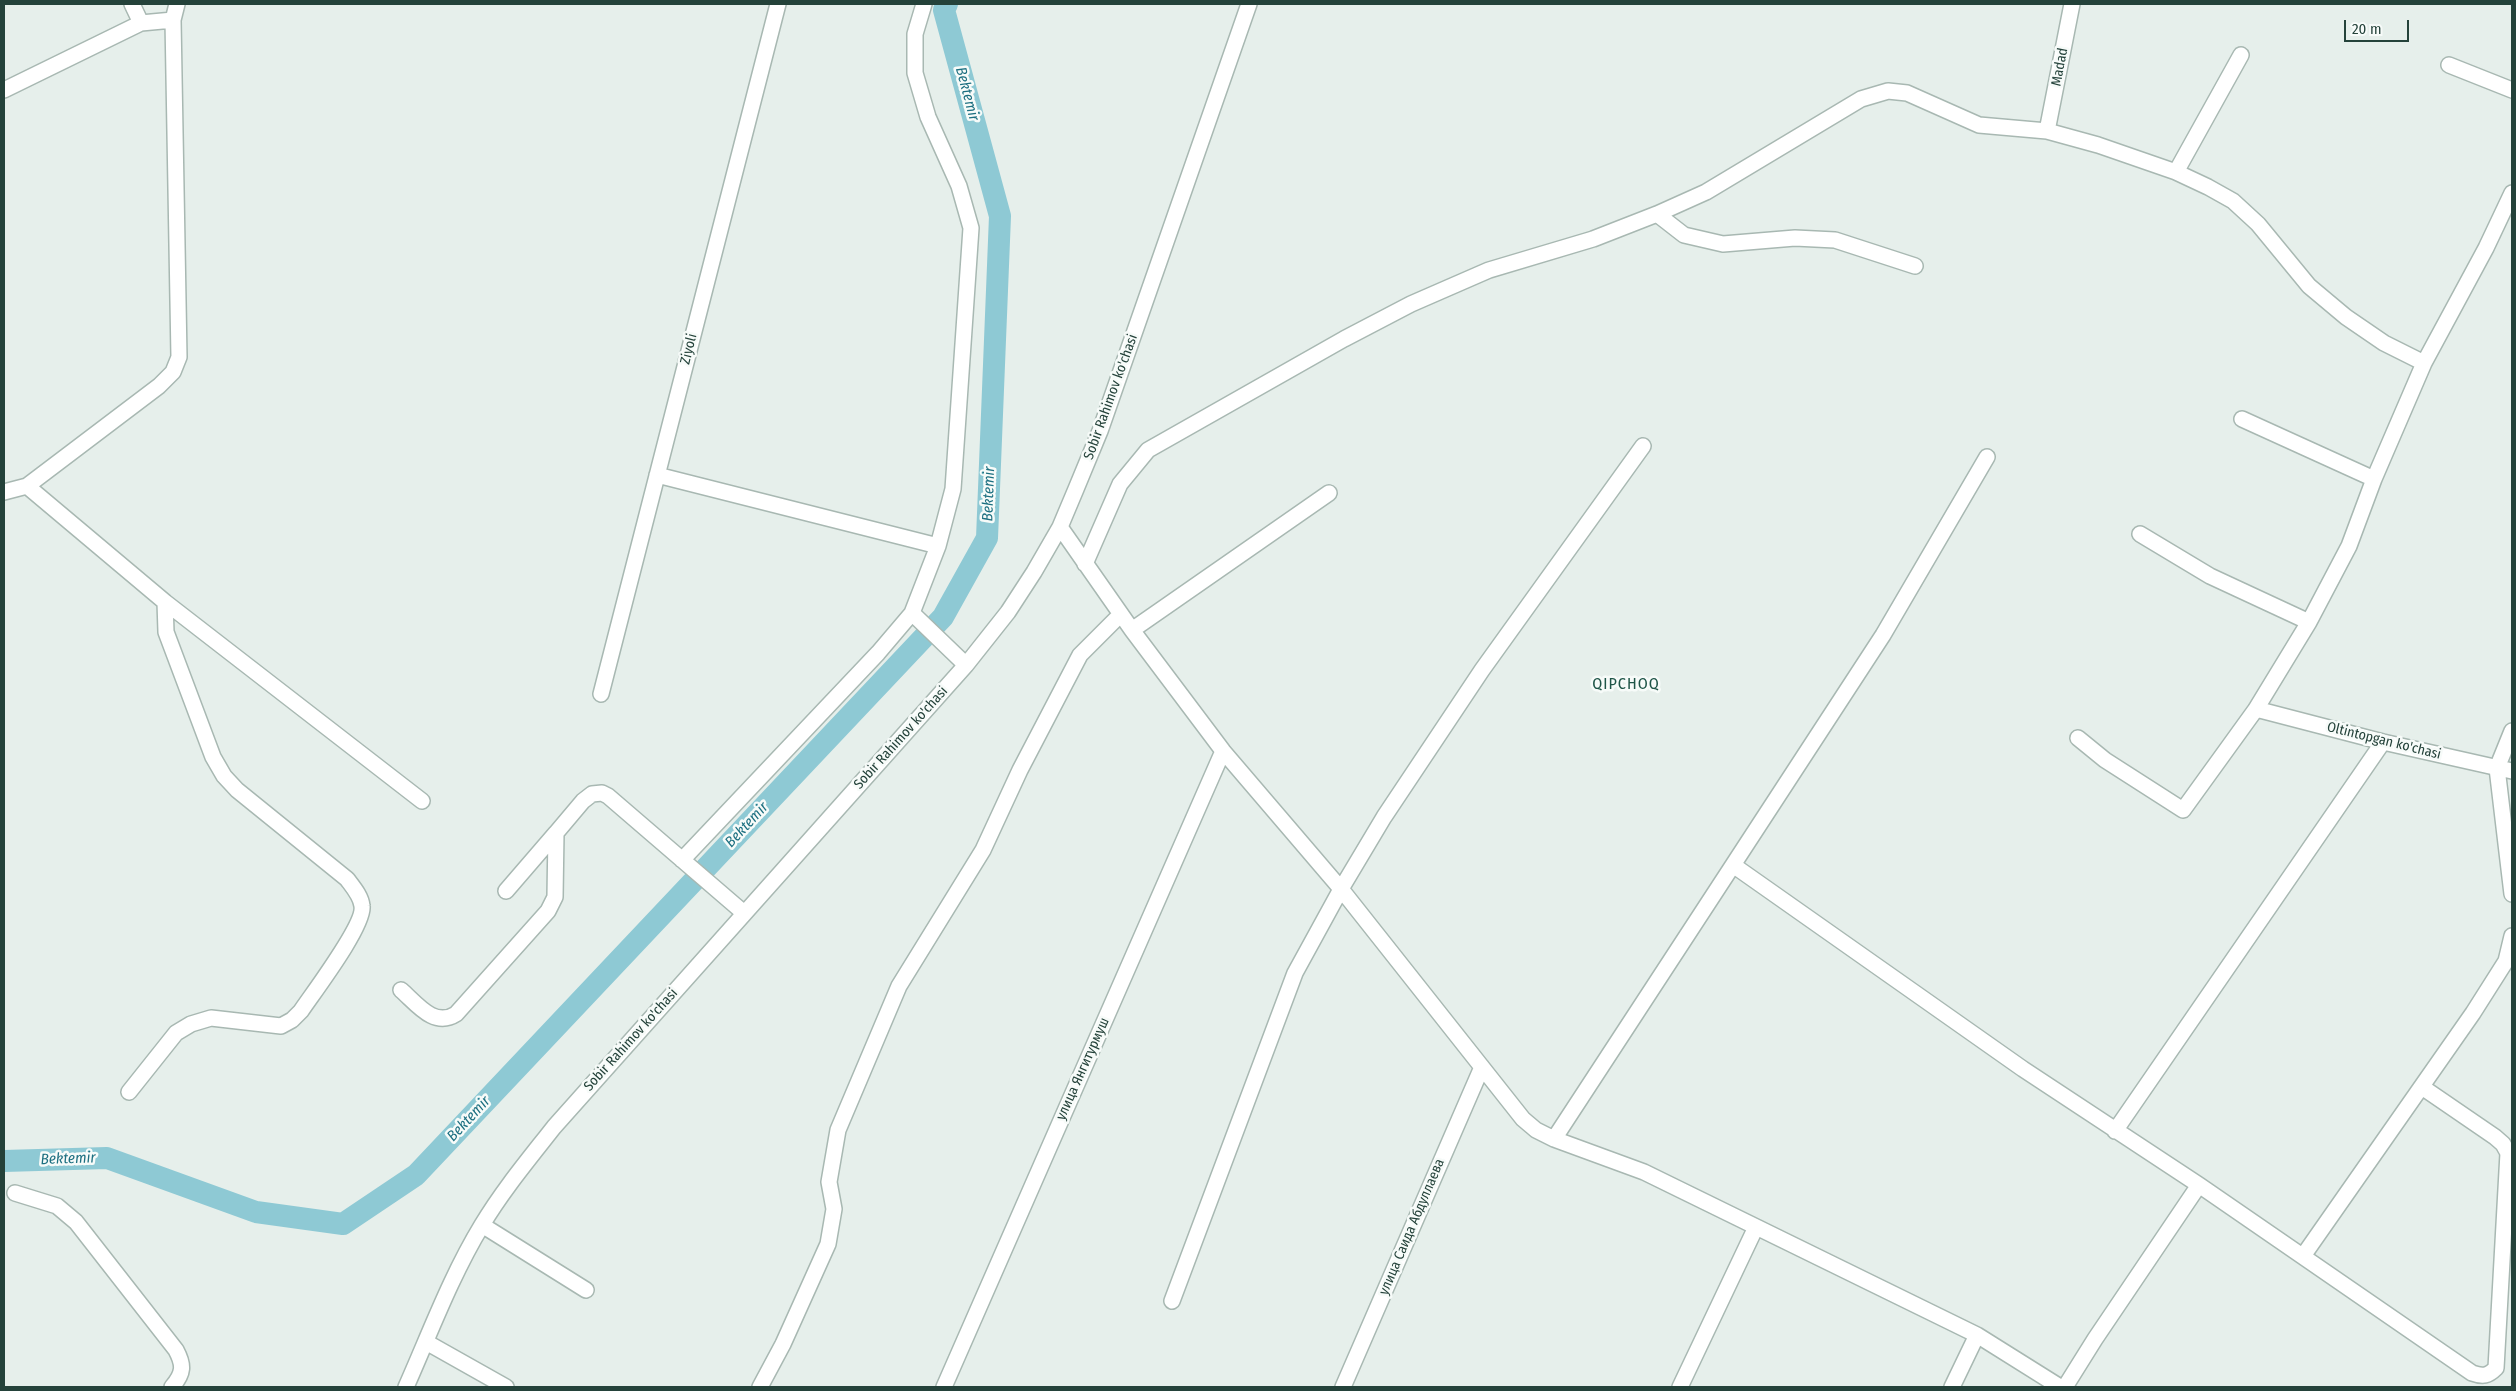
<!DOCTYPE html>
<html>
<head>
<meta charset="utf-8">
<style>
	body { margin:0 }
	#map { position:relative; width:2516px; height:1391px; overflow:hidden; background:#e6efeb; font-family:"Fira Sans Condensed",sans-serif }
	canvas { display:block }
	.frame { position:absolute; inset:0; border:5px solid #24423a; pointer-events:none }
	.scale { position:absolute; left:2344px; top:20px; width:65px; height:22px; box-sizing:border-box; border:2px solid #24423a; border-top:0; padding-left:6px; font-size:15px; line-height:18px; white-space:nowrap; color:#24423a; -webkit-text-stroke:4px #f7fbf9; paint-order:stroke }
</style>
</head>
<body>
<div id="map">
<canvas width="2516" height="1391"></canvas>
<div class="frame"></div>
<div class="scale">20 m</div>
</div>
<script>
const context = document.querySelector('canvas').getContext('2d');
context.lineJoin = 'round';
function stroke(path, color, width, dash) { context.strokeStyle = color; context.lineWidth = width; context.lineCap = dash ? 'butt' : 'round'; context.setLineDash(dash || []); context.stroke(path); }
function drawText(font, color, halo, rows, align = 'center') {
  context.font = font + ' "Fira Sans Condensed",sans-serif'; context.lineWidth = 5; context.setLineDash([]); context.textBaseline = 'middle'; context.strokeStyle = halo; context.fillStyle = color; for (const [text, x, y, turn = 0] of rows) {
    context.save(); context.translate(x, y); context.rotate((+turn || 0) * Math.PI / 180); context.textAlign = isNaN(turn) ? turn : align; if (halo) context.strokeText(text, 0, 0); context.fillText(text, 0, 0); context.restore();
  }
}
const canal = new Path2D(`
	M 4,1161 L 107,1158 L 256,1212 L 343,1224 L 416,1175 L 943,617 L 987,538 L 1000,216 L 944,10 L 947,4`);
const minor = new Path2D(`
	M 132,4 L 141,23
	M 2449,65 L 2512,90
	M 4,90 L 141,23 L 173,20
	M 2047,131 L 2072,4
	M 2176,172 L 2241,55
	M 1657,214 L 1684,235 L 1723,244 L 1795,238 L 1835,240 L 1915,266
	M 2242,419 L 2374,479
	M 1987,457 L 1883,635 L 1733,865 L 2023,1069 L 2199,1185 L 2472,1373 C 2483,1377 2488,1376 2496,1368 L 2508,1153 L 2503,1144 L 2495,1137 L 2422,1087
	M 657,475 L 938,546
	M 27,486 L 165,602 L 166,632 L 213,757 L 224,776 L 237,790 L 347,879 C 353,887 361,896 362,906 C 365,925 313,993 301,1011 L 292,1020 L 281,1026 L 211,1018 L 191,1024 L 176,1033 L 129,1092
	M 4,492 L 27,486 L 159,386 L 173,372 L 179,357 L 173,20 L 177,4
	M 1060,527 L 1132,630 L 1223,751 L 1341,889 L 1523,1119 L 1536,1130 L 1554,1139 L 1644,1172 L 1977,1335 L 2060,1387
	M 2140,534 L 2210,576 L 2309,622
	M 1085,564 L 1120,484 L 1148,450 L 1344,339 L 1411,304 L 1489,270 L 1593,239 L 1657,214 L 1706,192 L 1861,99 L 1888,91 L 1907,93 L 1979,125 L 2047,131 L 2098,145 L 2176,172 L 2208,187 L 2233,201 L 2258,224 L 2309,286 L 2346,317 L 2384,343 L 2424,363
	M 165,602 L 422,801
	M 912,613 L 966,665
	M 1132,630 L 1329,493
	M 601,694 L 778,4
	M 2256,709 L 2383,742 L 2512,771
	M 2512,731 L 2497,768 L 2512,894
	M 2078,738 L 2105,760 L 2183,810 L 2256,709 L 2309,622 L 2349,546 L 2374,479 L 2424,363 L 2486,248 L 2512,193
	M 682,860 L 878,653 L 912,613 L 938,546 L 953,489 L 971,228 L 959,186 L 928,117 L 915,73 L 915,34 L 924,4
	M 506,891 L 556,833
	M 401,990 C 417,1004 434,1028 456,1014 L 548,911 L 555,897 L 556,833 L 583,801 L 592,794 L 602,793 L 608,796 L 744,913
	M 2115,1131 L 2383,742
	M 1554,1139 L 1733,865
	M 15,1193 L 57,1206 L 76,1222 L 176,1350 C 184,1365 184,1373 172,1387
	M 482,1225 L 586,1290
	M 2303,1256 L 2473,1013 L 2506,961 L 2512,936
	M 1172,1301 L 1295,973 L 1341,889 L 1384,817 L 1482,670 L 1643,446
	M 426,1342 L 506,1387
	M 406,1387 C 430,1333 451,1276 482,1225 C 503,1190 529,1159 554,1127 L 966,665 L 1008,612 L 1034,572 L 1060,527 L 1076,489 L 1100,431 L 1249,4
	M 760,1387 L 783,1344 L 828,1244 L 834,1209 L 829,1182 L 838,1130 L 899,986 L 983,850 L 1020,770 L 1080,655 L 1121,614
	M 944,1387 L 1223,751
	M 1343,1387 L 1482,1067
	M 1680,1387 L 1756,1227
	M 1952,1387 L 1977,1335
	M 2065,1387 L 2095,1339 L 2199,1185`);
const streetNames = [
	["Madad",2060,67,-79],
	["Ziyoli",689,349,-76],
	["Sobir Rahimov ko'chasi",1111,397,-70],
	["Sobir Rahimov ko'chasi",901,738,-48],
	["Oltintopgan ko'chasi",2384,741,14],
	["Sobir Rahimov ko'chasi",631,1040,-48],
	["улица Янгитурмуш",1083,1069,-66],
	["улица Саида Абдуллаева",1412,1227,-67]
];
const waterNames = [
	["Bektemir",967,94,75],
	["Bektemir",989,494,-88],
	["Bektemir",747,825,-47],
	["Bektemir",469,1119,-47],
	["Bektemir",68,1159,-2]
];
const quarterNames = [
	["QIPCHOQ",1626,685]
];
stroke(canal, '#8ec9d4', 22);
stroke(minor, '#a8b8b2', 18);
stroke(minor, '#fff', 15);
drawText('14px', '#24423a', '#f7fbf9', streetNames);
drawText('italic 15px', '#1c6f80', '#f7fbf9', waterNames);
context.letterSpacing = '1px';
drawText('16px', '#1f5548', '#f7fbf9', quarterNames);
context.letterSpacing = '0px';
</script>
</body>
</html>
